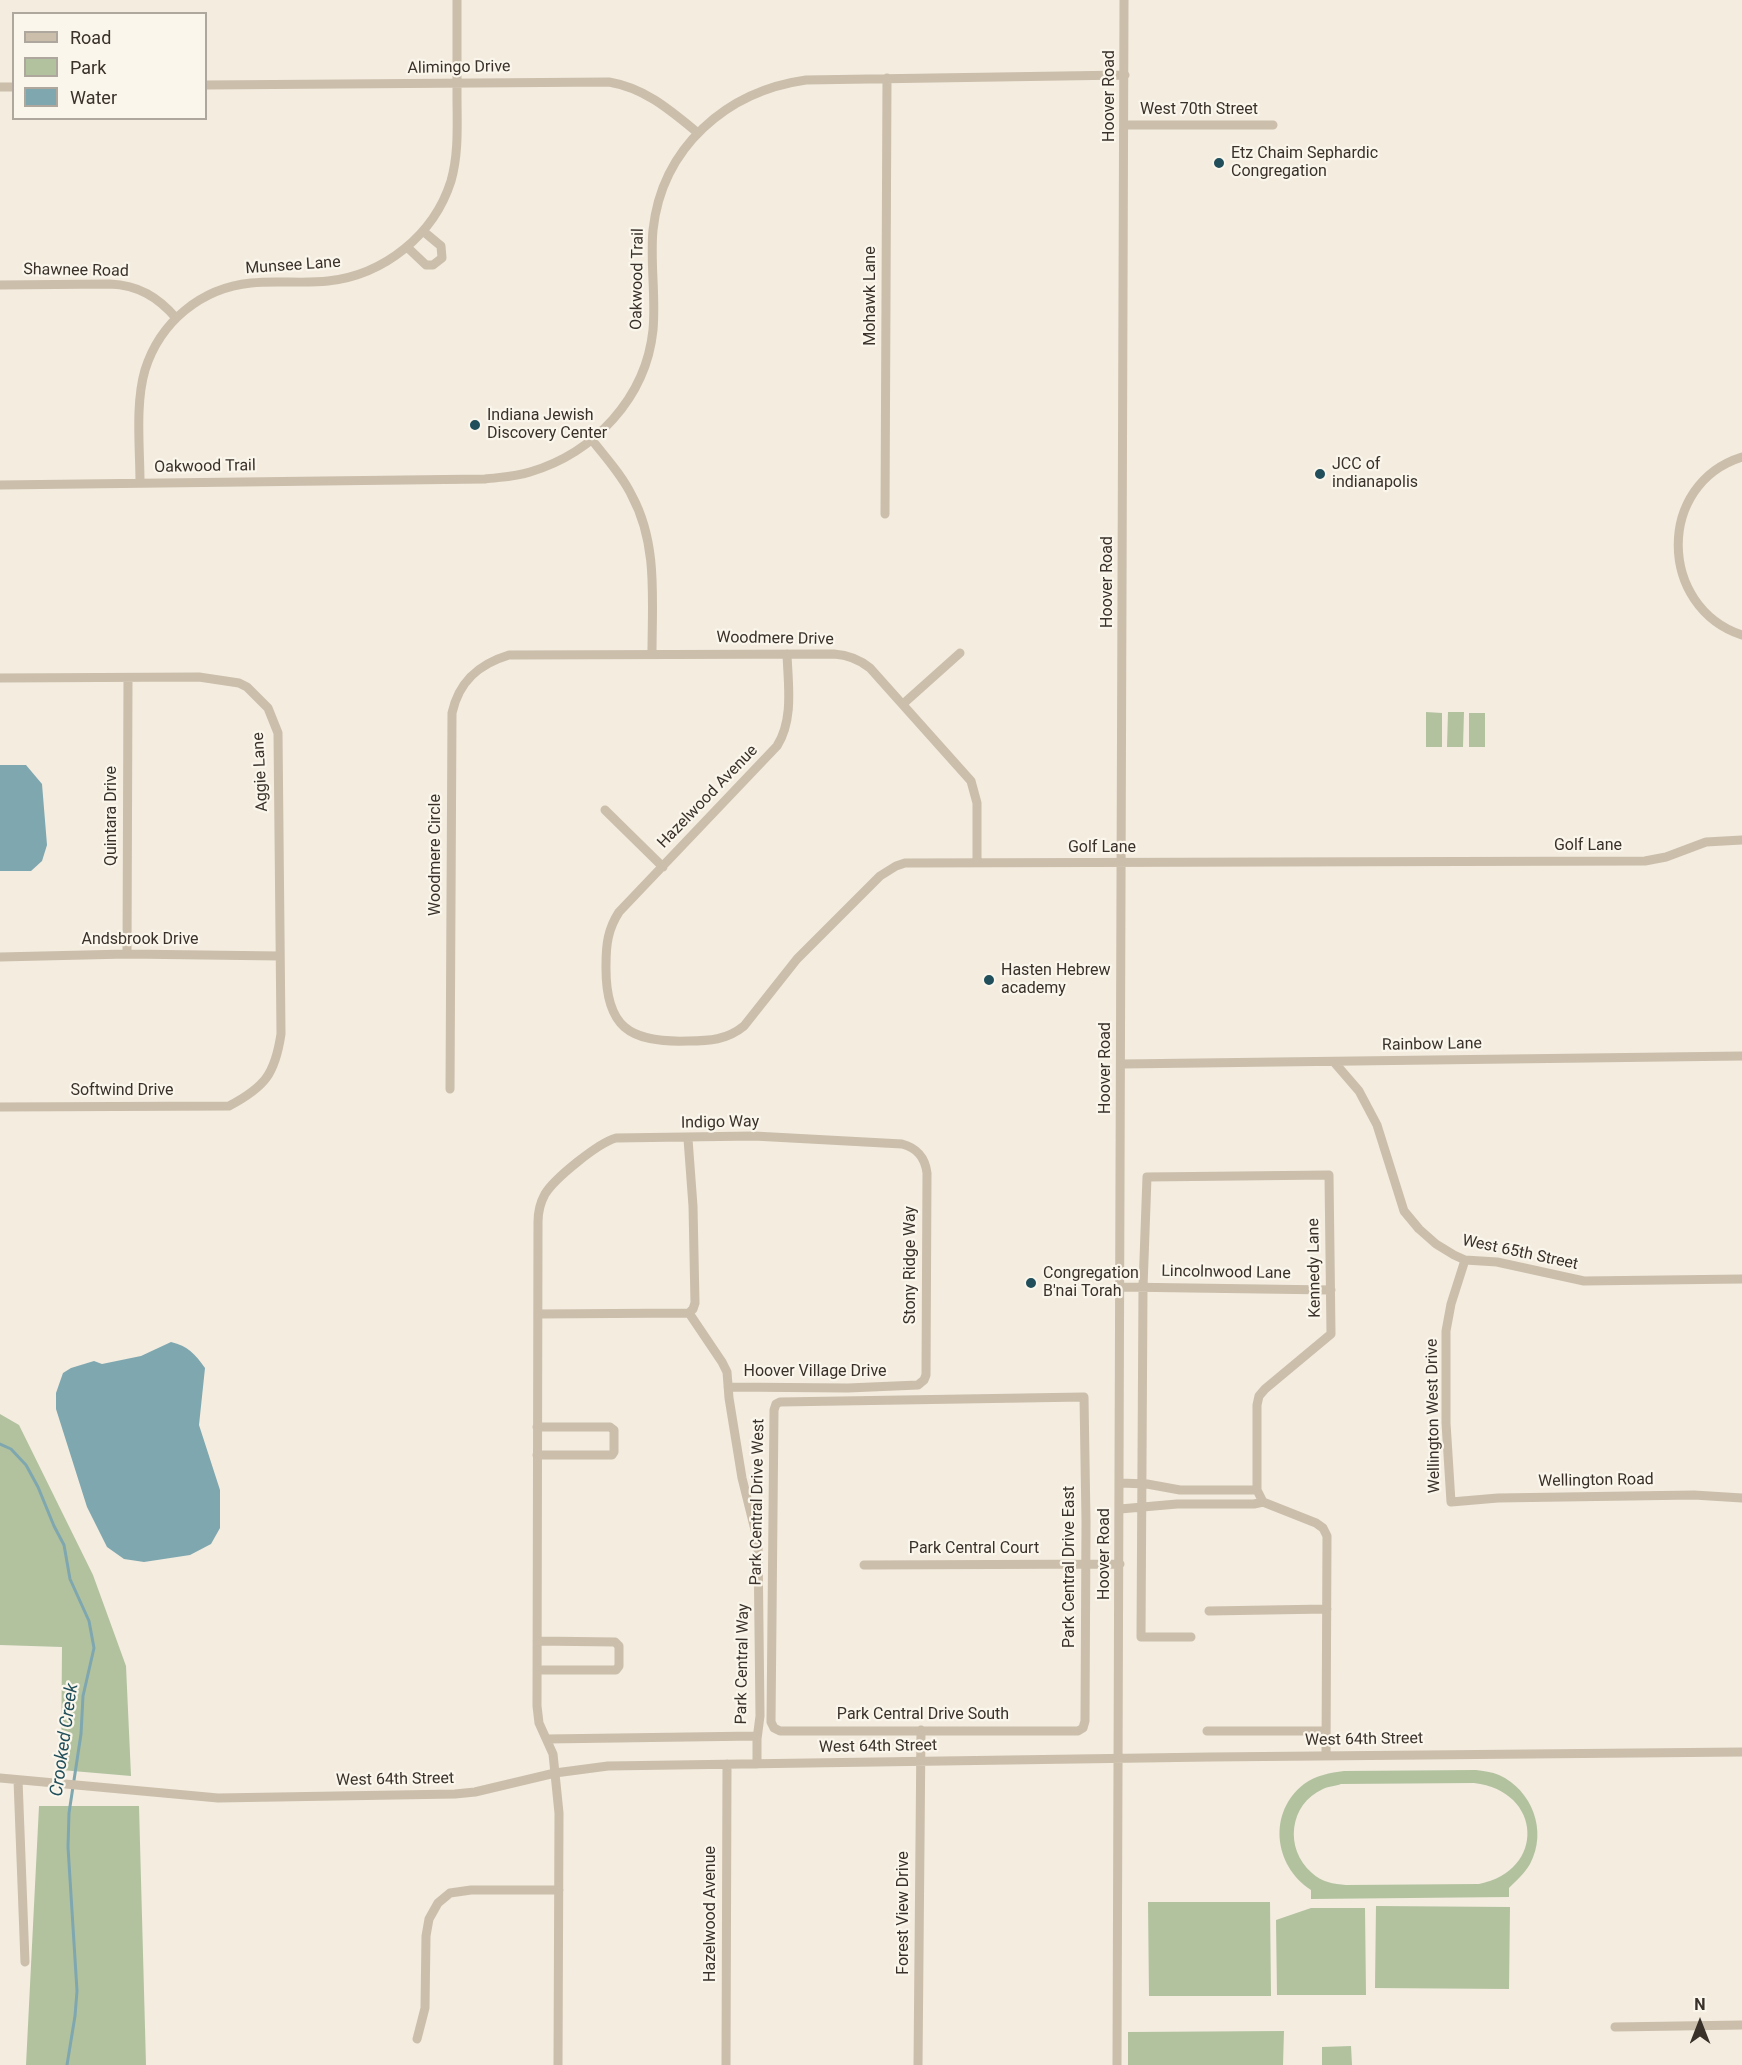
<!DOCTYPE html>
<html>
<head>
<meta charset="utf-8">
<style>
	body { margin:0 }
	#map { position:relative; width:1742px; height:2065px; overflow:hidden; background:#f3ecdf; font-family:Roboto,sans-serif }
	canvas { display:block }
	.legend { position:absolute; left:12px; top:12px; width:195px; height:108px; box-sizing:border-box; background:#faf6ec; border:2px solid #ada79e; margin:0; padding:8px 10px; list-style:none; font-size:18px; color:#39312a }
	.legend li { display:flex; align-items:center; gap:12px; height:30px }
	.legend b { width:30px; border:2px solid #ada79e }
	.north { position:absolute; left:1670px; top:1993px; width:60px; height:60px; -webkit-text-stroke:4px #faf6ec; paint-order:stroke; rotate:0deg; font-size:16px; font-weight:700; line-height:24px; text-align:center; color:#39312a }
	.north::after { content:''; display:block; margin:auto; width:21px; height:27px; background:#39312a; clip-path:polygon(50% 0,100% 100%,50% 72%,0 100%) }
</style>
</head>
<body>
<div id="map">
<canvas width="1742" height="2065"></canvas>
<ul class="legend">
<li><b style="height:8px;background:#cbbeab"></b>Road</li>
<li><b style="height:16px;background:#b2c29f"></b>Park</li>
<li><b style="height:16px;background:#7fa7af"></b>Water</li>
</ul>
<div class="north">N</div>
</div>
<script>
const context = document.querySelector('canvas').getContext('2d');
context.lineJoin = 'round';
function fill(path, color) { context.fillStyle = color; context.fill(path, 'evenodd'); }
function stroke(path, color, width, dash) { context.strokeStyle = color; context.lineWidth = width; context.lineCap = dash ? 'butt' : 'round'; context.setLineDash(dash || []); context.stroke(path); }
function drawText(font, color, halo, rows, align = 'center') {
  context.font = font + ' Roboto,sans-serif'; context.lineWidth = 4.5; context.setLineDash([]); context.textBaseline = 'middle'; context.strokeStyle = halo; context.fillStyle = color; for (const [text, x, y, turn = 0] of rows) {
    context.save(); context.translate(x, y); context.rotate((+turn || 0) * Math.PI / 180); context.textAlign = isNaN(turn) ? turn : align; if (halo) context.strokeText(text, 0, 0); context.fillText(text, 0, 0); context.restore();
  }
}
const green = new Path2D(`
	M 1426,712 L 1442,713 L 1442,747 L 1426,747 Z
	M 1448,712 L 1464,712 L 1463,747 L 1447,747 Z
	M 1469,713 L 1485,713 L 1485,747 L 1469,747 Z
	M 0,1414 L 19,1425 L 93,1575 L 126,1666 L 131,1776 L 61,1770 L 62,1647 L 0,1645 Z
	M 1476,1770 C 1483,1771 1492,1772 1499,1775 C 1532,1790 1548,1831 1530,1864 C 1525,1873 1516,1881 1509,1888 L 1509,1897 L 1311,1899 L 1311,1890 C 1273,1865 1268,1812 1304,1784 C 1316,1775 1330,1773 1344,1771 ZM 1474,1783 C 1543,1791 1546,1871 1479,1884 L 1346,1885 C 1334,1884 1321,1882 1312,1873 C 1284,1849 1289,1804 1323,1789 C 1329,1786 1336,1786 1341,1784 Z
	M 39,1806 L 139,1806 L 146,2065 L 26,2065 Z
	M 1148,1902 L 1270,1902 L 1271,1996 L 1149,1996 Z
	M 1376,1906 L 1510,1907 L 1509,1989 L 1375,1988 Z
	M 1311,1908 L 1365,1908 L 1366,1995 L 1277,1995 L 1276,1920 Z
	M 1284,2031 L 1283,2065 L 1128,2065 L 1128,2032 Z
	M 1351,2046 L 1352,2065 L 1322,2065 L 1322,2047 Z`);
const water = new Path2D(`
	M 0,765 L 26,765 L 42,784 L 47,845 L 42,861 L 31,871 L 0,871 Z
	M 171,1342 C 188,1346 195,1354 205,1368 L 199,1425 L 220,1490 L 220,1528 L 211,1544 L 190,1555 L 144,1562 L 124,1559 L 107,1547 L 87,1507 L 56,1409 L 56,1393 L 63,1373 L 71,1368 L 94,1361 L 102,1364 L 141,1356 Z`);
const stream = new Path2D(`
	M 0,1444 L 11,1449 L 26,1465 L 38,1487 L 54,1526 L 64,1545 L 70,1579 L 89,1621 L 94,1648 L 83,1696 L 81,1734 L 69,1813 L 68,1847 L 77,1991 L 75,2016 L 67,2065`);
const minor = new Path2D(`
	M 206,85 L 609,82 C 645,88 670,110 698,133
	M 0,87 L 14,87
	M 1125,125 L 1273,125
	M 407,247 L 426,265 L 433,265 L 442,258 L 441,246 L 423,231
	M 0,285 L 110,284 C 138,285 158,297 176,318
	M 592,440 C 606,458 622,475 632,496 C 658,544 652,600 652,653
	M 1742,457 C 1656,484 1658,607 1742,635
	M 140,483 C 140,448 135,404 145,370 C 160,322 201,288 251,283 C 276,280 302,284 328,281 C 384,275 434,235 451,181 C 459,153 457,124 457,95 C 457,64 457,32 457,0
	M 0,485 L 485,479 C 500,477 515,477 530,472 C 594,453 646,398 653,330 C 656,296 650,263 653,230 C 662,147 727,91 806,80 L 1125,75
	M 885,514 L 887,78
	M 787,654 C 788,684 794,719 777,746 L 619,912 C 608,929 606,944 606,965 C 605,1027 629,1043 688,1041 C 709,1041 727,1040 744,1026 L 797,959 L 880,876 L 896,866 L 905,863 L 1645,861 L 1666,857 L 1706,842 L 1742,840
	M 0,678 L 199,677 L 239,683 L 247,687 L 268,708 L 278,733 L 281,1034 C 275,1074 265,1087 229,1106 L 0,1107
	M 903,704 L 960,653
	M 605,810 L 663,867
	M 127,954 L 128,678
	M 0,957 L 127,954 L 280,956
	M 1334,1062 L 1359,1091 L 1377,1125 L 1404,1211 L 1419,1229 L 1436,1244 L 1454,1255 L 1465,1260 L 1497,1262 L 1584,1281 L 1742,1279
	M 1122,1064 L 1742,1056
	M 450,1089 L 452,713 C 459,681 479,664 509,655 L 834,654 C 848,655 859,659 870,668 L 971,781 L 977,803 L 977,862
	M 688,1139 L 693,1206 L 695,1303 L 693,1309 L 689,1313
	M 1465,1260 L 1451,1304 L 1446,1331 L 1446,1423 L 1451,1502 L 1498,1498 L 1694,1495 L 1742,1498
	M 1121,1287 L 1331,1290
	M 689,1313 L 722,1362 L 727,1372 L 729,1398 L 742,1478 L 758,1542 L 760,1716 L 757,1739 L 757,1764
	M 538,1314 L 689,1313
	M 1084,1397 L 1086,1522 L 1085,1721 L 1083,1728 L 1078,1731 L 780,1731 L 774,1728 L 771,1722 L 774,1410 L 776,1404 L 780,1402 Z
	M 537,1427 L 610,1427 L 614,1430 L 614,1452 L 612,1455 L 537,1455
	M 1120,1483 L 1147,1484 L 1180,1490 L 1257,1490
	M 1120,1509 L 1177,1504 L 1254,1504 L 1263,1502
	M 864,1565 L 1120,1564
	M 1209,1611 L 1327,1609
	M 1191,1637 L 1141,1637 L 1143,1287 L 1147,1177 L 1329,1175 L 1331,1334 L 1265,1389 L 1259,1396 L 1257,1405 L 1257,1490 L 1263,1502 L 1316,1523 L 1323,1528 L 1327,1536 L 1326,1756
	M 537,1641 L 615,1642 L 619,1646 L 619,1666 L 616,1670 L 537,1670
	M 1207,1731 L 1326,1731
	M 547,1739 L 757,1736
	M 0,1778 L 218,1798 L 455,1794 L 475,1792 L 555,1773 L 608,1766 L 1210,1757 L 1742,1752
	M 18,1780 L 25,1962
	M 1615,2027 L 1742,2025
	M 417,2039 L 425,2008 L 426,1936 L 429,1919 L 438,1903 L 450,1893 L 471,1890 L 559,1890
	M 558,2065 L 559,1813 L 553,1754 L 539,1723 L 537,1706 L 538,1222 C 538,1213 540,1203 545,1194 C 555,1178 598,1143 616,1138 L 754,1136 L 902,1144 C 917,1148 925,1157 927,1173 L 926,1375 L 924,1380 L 918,1385 L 848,1388 L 728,1387
	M 726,2065 L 727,1764
	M 918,2065 L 921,1730
	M 1117,2065 L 1124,0`);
const markers = [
	[1219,163,6,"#204e5a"],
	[475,425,6,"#204e5a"],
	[1320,474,6,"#204e5a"],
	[989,980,6,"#204e5a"],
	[1031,1283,6,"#204e5a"]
];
const streetNames = [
	["Alimingo Drive",459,68,-1],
	["Hoover Road",1110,96,-90],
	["West 70th Street",1199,110],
	["Munsee Lane",293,266,-4],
	["Shawnee Road",76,271,1],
	["Oakwood Trail",638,279,-89],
	["Mohawk Lane",871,296,-90],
	["Oakwood Trail",205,467,-1],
	["Hoover Road",1108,582,-90],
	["Woodmere Drive",775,639,1],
	["Aggie Lane",261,772,-93],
	["Hazelwood Avenue",708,797,-46],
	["Quintara Drive",112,816,-90],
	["Golf Lane",1588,846],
	["Golf Lane",1102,848],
	["Woodmere Circle",436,855,-90],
	["Andsbrook Drive",140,940],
	["Rainbow Lane",1432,1045,-1],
	["Hoover Road",1106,1068,-90],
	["Softwind Drive",122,1091],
	["Indigo Way",720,1123,-1],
	["West 65th Street",1520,1253,12],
	["Stony Ridge Way",911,1265,-90],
	["Kennedy Lane",1315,1268,-91],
	["Lincolnwood Lane",1226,1273,1],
	["Hoover Village Drive",815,1372],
	["Wellington West Drive",1434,1416,-91],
	["Wellington Road",1596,1481,-1],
	["Park Central Drive West",758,1502,-89],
	["Park Central Court",974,1549],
	["Hoover Road",1105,1554,-90],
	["Park Central Drive East",1070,1567,-90],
	["Park Central Way",743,1664,-89],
	["Park Central Drive South",923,1715],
	["West 64th Street",1364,1740,-1],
	["West 64th Street",878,1747,-1],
	["West 64th Street",395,1780,-1],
	["Forest View Drive",904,1913,-90],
	["Hazelwood Avenue",711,1914,-90]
];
const poiNames = [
	["Etz Chaim Sephardic",1231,154],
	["Congregation",1231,172],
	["Indiana Jewish",487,416],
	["Discovery Center",487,434],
	["JCC of",1332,465],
	["indianapolis",1332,483],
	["Hasten Hebrew",1001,971],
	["academy",1001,989],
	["Congregation",1043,1274],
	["B'nai Torah",1043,1292]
];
const waterNames = [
	["Crooked Creek",65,1740,-82]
];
fill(green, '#b2c29f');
fill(water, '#7fa7af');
stroke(stream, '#7fa7af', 3);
stroke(minor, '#cbbeab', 9);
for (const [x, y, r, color] of markers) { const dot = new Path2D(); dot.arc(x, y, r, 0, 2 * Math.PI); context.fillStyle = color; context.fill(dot); stroke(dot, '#faf6ec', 2); }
drawText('16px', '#39312a', '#faf6ec', streetNames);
drawText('16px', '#39312a', '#faf6ec', poiNames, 'left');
drawText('italic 18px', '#204e5a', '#faf6ec', waterNames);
</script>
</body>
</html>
